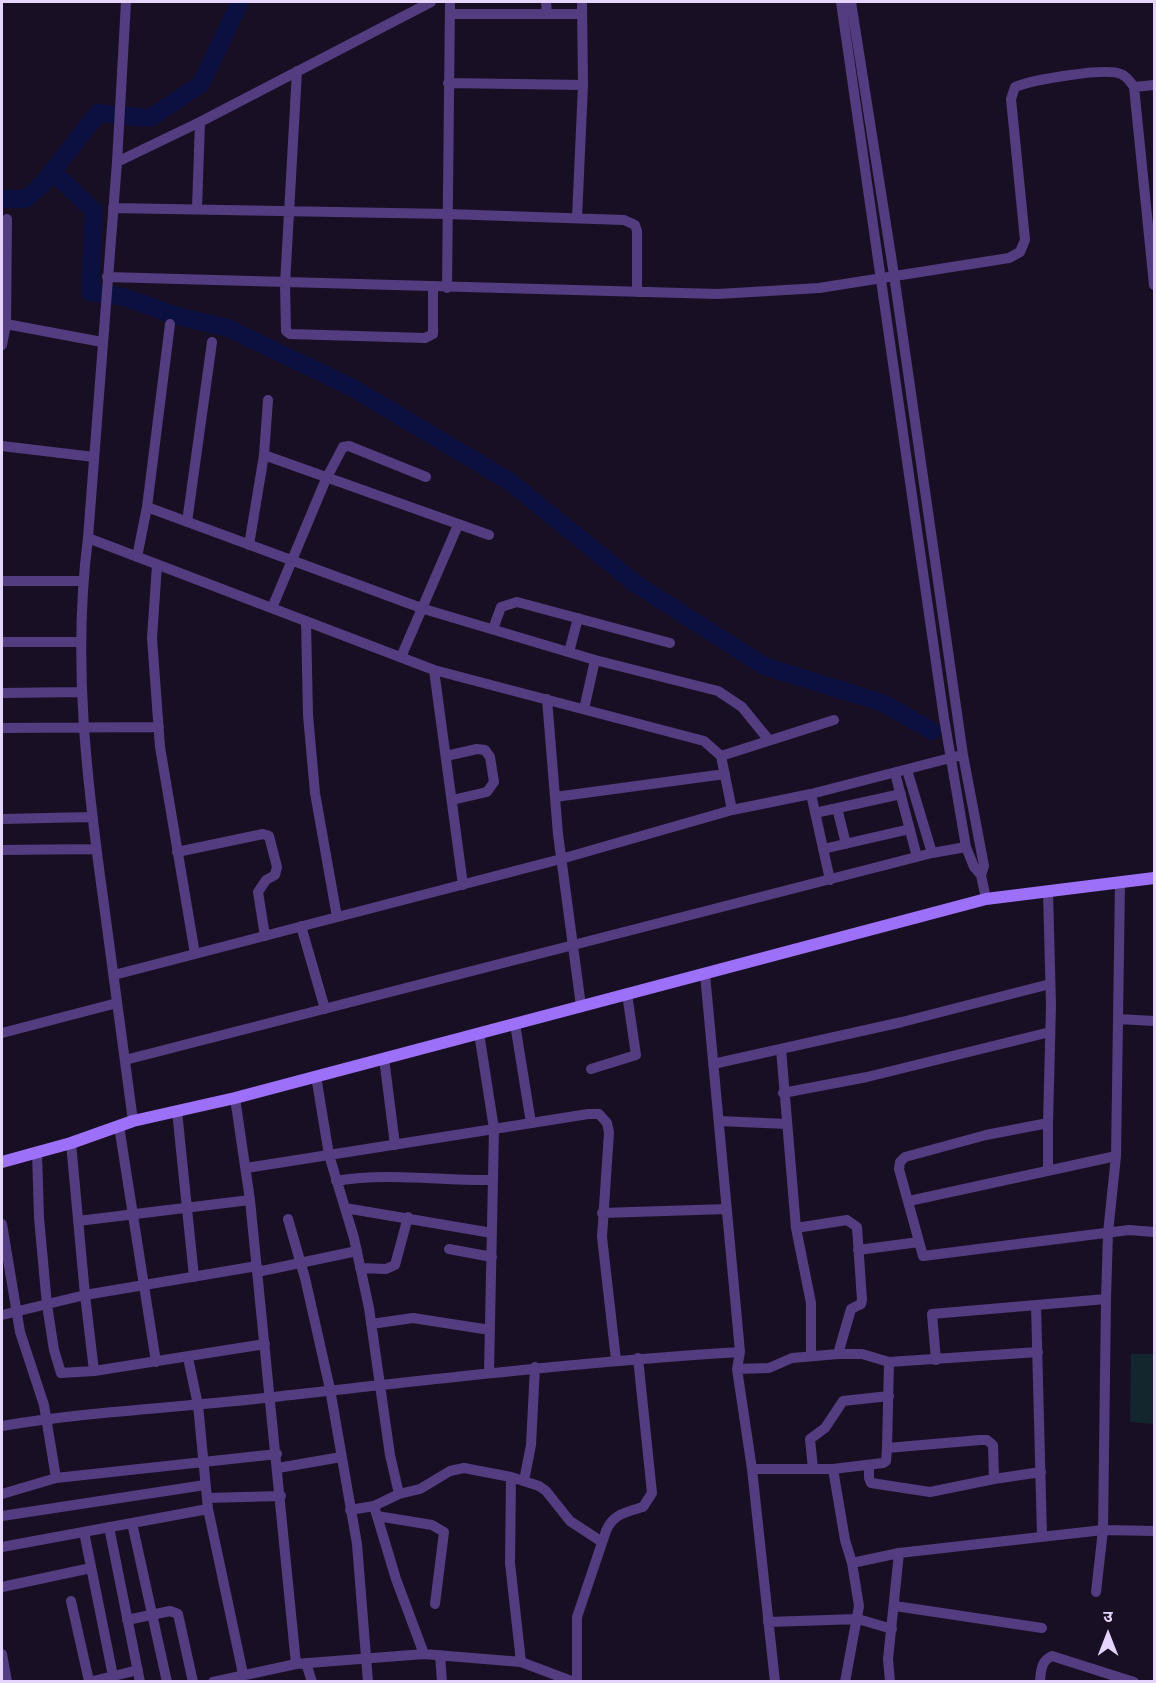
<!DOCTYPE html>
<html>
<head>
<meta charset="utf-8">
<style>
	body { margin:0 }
	#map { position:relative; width:1156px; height:1683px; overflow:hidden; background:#190f24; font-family:"Alegreya Sans","Noto Sans Devanagari",sans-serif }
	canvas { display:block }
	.frame { position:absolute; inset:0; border:3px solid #e5d4fd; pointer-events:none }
	.north { position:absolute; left:1078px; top:1605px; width:60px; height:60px; -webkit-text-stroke:4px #190f24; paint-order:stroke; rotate:0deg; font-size:16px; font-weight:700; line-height:24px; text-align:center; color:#e5d4fd }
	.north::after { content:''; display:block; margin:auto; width:21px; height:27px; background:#e5d4fd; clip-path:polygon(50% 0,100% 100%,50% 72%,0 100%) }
</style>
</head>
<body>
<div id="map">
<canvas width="1156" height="1683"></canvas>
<div class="frame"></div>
<div class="north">उ</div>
</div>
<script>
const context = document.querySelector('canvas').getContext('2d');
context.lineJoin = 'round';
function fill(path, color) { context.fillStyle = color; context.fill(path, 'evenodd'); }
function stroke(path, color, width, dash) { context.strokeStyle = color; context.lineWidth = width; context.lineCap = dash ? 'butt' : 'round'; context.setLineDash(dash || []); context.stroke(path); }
const green = new Path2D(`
	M 1131,1354 L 1154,1354 L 1154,1424 L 1130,1422 Z`);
const river = new Path2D(`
	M 52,171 L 94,211 L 90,292 L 124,297 L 177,316 L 228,328 L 353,388 L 509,481 L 636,584 L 764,666 L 883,703 L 932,731
	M 2,199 L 26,199 L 45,181 L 98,113 L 150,118 L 201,84 L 240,2`);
const minor = new Path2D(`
	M 126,2 L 117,162 L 88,538 C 72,661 87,783 104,905 C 114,977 123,1049 133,1121
	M 546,2 L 547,14
	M 841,2 L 944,718 L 966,847 L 974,867 L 981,875
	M 851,2 L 894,275 L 963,755 L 984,866 L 981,875 L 986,899
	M 450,14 L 582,14
	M 297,71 L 285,284 L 286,331 L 290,334 L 425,338 L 433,334 L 433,288
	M 448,83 L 583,85
	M 1154,85 L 1134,87 L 1154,285
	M 117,162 L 200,122 L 431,2
	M 113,208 L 447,214 L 624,220 L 635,225 L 637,231 L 637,292
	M 197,208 L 200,122
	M 577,218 L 583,85 L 582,2
	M 107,277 L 718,294 L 819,288 L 1009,258 L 1020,252 L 1025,240 L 1011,99 L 1015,87 C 1032,80 1105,67 1121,74 C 1128,77 1130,82 1134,87
	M 447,288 L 450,2
	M 6,324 L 102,342
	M 2,345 L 6,324 L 7,219
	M 2,446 L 94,457
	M 264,455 L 489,535
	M 147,507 L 424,609 L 595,660 L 718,691 L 742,707 L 768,739
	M 187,522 L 212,342
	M 88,538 L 434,670 L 704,741 L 721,756 L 732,810
	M 249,545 L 264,455 L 268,400
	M 137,557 L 147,507 L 170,324
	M 157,565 L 152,638 L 160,747 L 195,954
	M 2,581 L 82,581
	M 272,608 L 326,479 L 343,447 L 349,446 L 426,477
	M 306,621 L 308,715 L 315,793 L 337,917
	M 493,629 L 501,607 L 517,602 L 670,643
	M 2,642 L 81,642
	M 569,652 L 578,618
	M 401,657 L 458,525
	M 434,670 L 463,885
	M 2,693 L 80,692
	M 547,699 L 558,834 L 581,1006
	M 584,709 L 595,660
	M 2,728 L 159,727
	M 446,756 L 477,749 L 485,750 L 490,757 L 494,782 L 487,792 L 452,800
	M 721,756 L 834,720
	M 907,770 L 932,853
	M 895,773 L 917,857
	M 811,794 L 830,880
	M 555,797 L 725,774
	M 837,808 L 846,844
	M 815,813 L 901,794
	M 2,819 L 92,817
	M 823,849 L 910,829
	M 2,850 L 96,849
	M 177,852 L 263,834 L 269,836 L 277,867 L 275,875 L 266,880 L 258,892 L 265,936
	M 1048,891 L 1051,1005 L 1048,1123 L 986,1135 L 905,1157 L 900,1162 L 899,1169 L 923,1256 L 1129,1230 L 1154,1232
	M 301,926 L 325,1009
	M 705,974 L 740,1352 L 737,1369 L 752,1469 L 775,1682
	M 114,975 L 561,859 L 732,810 L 811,794 L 958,756
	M 1118,1019 L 1154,1021
	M 515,1024 L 531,1123
	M 2,1033 L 117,1003
	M 781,1049 L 796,1228 L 811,1303 L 811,1356
	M 384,1058 L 395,1145
	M 125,1060 L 932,853 L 966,847
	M 713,1064 L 902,1022 L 1050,984
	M 591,1069 L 636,1055 L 627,994
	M 316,1076 L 329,1155 L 354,1238 L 369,1308 L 390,1455 L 399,1494
	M 783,1093 L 867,1077 L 1050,1032
	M 235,1098 L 250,1200 L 296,1664
	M 177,1111 L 194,1277
	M 719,1121 L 787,1124
	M 1048,1123 L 1048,1171
	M 119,1126 L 156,1362
	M 37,1152 L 39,1218 L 47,1305 L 54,1350 L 61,1373 L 94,1371
	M 246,1168 L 494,1129 L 479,1033
	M 336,1181 C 388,1172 441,1181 493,1180
	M 909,1201 L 1116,1156
	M 345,1208 L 492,1233
	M 602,1213 L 727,1209
	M 288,1219 L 305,1278 L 330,1389 L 357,1544 L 368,1682
	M 78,1221 L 250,1200
	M 2,1224 L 20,1332 L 44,1405 L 56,1478 L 277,1454
	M 796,1228 L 847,1220 L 857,1227 L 862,1300 L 861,1304 L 851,1309 L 838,1354
	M 449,1249 L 492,1257
	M 858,1250 L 919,1242
	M 257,1266 L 85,1295 L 94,1371 L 265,1344
	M 360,1268 L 386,1269 L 395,1265 L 408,1217
	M 257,1272 L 357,1251
	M 1036,1305 L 1042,1536
	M 2,1315 L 85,1295 L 71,1143
	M 371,1324 L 413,1318 L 490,1330
	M 936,1360 L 932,1314 L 1106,1299
	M 737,1369 L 769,1368 L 792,1358 L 838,1354 L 862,1354 L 889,1362 L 1038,1352
	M 489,1372 L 494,1129 L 588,1114 L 599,1114 L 607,1123 L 609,1132 L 602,1237 L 616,1360
	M 2,1426 C 85,1412 171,1408 255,1399 C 417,1381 577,1362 740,1352
	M 887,1448 L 889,1362
	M 869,1465 L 869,1478 L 871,1483 L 930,1492 L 994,1479
	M 278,1468 L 341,1457
	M 752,1469 L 833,1469 L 883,1463 L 886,1461 L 887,1448 L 980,1440 L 987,1440 L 993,1445 L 994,1479 L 1041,1472
	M 813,1469 L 810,1439 L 825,1428 L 843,1401 L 889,1396
	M 833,1469 L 845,1540 L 852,1563
	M 511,1477 L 510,1563 L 521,1662
	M 524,1481 L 531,1445 L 535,1367
	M 2,1494 L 56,1478
	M 207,1498 L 281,1496
	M 374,1506 L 396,1579 L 424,1654
	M 208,1509 L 243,1674
	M 350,1510 L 374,1506 L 399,1494 L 420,1489 L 450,1471 L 464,1468 L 511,1477 L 539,1486 L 546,1491 L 570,1521 L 602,1542
	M 2,1516 L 205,1485
	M 377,1516 L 432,1525 L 444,1532 L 435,1604
	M 132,1523 L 167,1682
	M 109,1527 L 140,1682
	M 84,1532 L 113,1676
	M 2,1547 L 208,1509 L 198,1405 L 188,1358
	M 2,1587 L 91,1568
	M 1096,1592 L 1103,1530 L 1106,1299 L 1108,1233 L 1116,1156 L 1120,882
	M 71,1601 L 89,1681
	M 895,1606 L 1042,1628
	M 127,1620 L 170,1611 L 178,1614 L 193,1682
	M 768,1622 L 858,1619 L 892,1629
	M 2,1654 L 7,1682
	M 440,1655 L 442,1682
	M 306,1663 L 312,1682
	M 89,1682 L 138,1670
	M 213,1682 L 296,1664 L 424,1654 L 521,1662 L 574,1682
	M 577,1682 L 577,1617 L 606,1531 C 613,1514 626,1512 643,1507 L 652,1493 L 638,1358
	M 845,1682 L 859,1606 L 852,1563 L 899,1553 L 1103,1530 L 1154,1531
	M 890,1682 L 888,1659 L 899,1553
	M 1040,1682 C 1041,1670 1041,1661 1052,1656 L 1134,1682`);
const secondary = new Path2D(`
	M 2,1162 L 71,1143 L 133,1121 L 235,1098 L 986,899 L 1154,878`);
fill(green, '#13262d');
stroke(river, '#0c1040', 18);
stroke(minor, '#533d80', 10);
stroke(secondary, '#9c70f8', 12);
</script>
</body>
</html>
